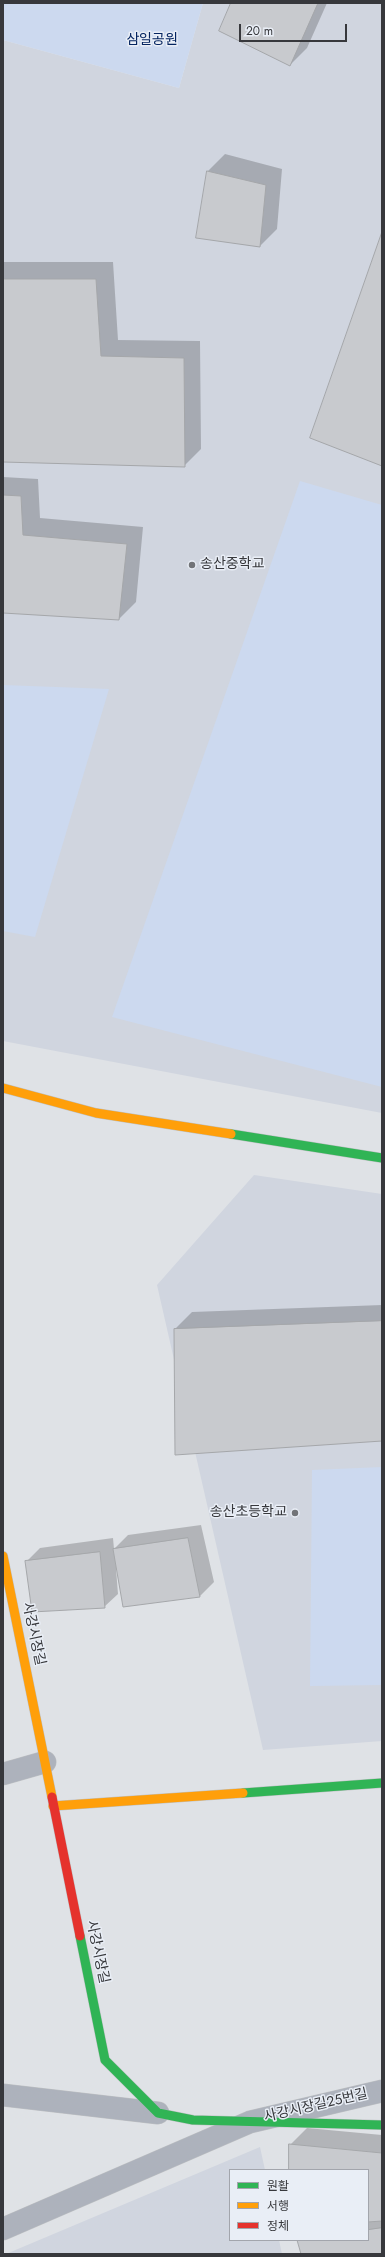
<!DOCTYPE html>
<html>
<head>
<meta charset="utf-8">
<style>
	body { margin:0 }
	#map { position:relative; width:385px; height:2257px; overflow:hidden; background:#dfe2e6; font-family:Jost,"Noto Sans KR",sans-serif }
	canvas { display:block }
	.frame { position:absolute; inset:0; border:4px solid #37383c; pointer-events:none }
	.legend { position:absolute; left:229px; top:2169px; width:140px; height:72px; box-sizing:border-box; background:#e9eef6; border:1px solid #a2a5ac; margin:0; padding:5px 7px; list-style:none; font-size:12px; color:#37383c }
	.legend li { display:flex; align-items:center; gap:8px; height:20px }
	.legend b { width:20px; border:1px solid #a2a5ac }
	.scale { position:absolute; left:239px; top:24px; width:108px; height:18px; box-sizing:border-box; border:2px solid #37383c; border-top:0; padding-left:5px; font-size:12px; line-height:14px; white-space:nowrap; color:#37383c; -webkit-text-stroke:3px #e9eef6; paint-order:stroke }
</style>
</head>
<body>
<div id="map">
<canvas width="385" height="2257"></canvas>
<div class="frame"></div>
<ul class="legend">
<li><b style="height:5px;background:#30b455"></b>원활</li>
<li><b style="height:5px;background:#ff9f0a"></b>서행</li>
<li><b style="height:5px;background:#e5322d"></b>정체</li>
</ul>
<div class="scale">20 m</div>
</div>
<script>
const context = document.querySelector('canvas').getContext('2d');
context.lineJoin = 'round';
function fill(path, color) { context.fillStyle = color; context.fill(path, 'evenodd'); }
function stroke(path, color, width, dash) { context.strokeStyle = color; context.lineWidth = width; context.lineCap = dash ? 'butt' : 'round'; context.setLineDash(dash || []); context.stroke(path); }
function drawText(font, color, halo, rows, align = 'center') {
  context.font = font + ' Jost,"Noto Sans KR",sans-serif'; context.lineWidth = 3; context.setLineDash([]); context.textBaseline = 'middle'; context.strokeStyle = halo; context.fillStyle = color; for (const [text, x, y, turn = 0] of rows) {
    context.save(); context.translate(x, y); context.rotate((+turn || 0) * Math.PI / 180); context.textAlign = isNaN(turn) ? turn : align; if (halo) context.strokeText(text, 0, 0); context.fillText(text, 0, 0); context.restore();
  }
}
const built = new Path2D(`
	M 203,3 L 382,3 L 382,1113 L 3,1041 L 3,40 L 179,88 Z
	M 254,1175 L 382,1194 L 382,1741 L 263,1750 L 157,1285 Z
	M 260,2147 L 265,2170 L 230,2170 L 230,2240 L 279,2240 L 282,2254 L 6,2254 Z`);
const green = new Path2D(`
	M 3,3 L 203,3 L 179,88 L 3,40 Z
	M 300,481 L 382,505 L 382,1087 L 112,1017 Z
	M 3,685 L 109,689 L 35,937 L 3,931 Z
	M 382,1467 L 382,1685 L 310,1686 L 312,1470 Z`);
const shadow = new Path2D(`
	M 232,3 L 327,3 L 307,48 L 290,65 Z
	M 225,154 L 282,169 L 277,229 L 260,246 L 208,171 Z
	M 3,262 L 113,262 L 118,340 L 200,341 L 201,449 L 184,466 L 3,461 Z
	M 3,477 L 38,479 L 40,518 L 143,527 L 136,602 L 119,619 L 3,612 Z
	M 382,1305 L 382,1440 L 175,1329 L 192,1312 Z
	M 201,1525 L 214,1582 L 200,1596 L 124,1606 L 117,1569 L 116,1569 L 118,1594 L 104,1607 L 26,1562 L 40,1548 L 113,1538 L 114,1549 L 128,1535 Z
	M 307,2128 L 382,2135 L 382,2254 L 302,2254 L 298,2240 L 368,2240 L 368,2170 L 290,2170 L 290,2145 Z`);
const building = new Path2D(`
	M 231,3 L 318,3 L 290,66 L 219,31 Z
	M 207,171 L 266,185 L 260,247 L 196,238 Z
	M 382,232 L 382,466 L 310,438 Z
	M 3,279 L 96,279 L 101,356 L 184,358 L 185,467 L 3,462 Z
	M 3,495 L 21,496 L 23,535 L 127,544 L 119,620 L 3,613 Z
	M 382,1321 L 382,1441 L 175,1455 L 174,1329 Z
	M 188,1538 L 200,1597 L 123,1607 L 113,1549 Z
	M 100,1552 L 105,1608 L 32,1612 L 25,1561 Z
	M 289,2144 L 382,2153 L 382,2221 L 368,2222 L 368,2170 L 289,2170 Z
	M 382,2228 L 382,2254 L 301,2254 L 297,2240 L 368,2240 L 368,2230 Z`);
const street = new Path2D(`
	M 3,1774 L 45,1762
	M 3,2095 L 158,2113
	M 3,2229 L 250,2122 L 382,2091`);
const fast = new Path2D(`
	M 231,1134 L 382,1158
	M 243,1793 L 382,1783
	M 80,1936 L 105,2060 L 158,2113 L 193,2120 L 382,2125`);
const slow = new Path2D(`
	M 3,1088 L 96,1113 L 231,1134
	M 3,1556 L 52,1797
	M 53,1806 L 243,1793`);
const jam = new Path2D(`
	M 52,1797 L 80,1936`);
const markers = [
	[192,565,4,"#727478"],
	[295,1513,4,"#727478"]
];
const parkNames = [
	["삼일공원",152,41]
];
const poiNames = [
	["송산중학교",200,565],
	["송산초등학교",287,1513,"right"]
];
const streetNames = [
	["사강시장길",33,1634,78],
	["사강시장길",97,1952,78],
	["사강시장길25번길",316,2106,-13]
];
fill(built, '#d0d5df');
fill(green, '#ccd9ef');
fill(shadow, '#0003');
fill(building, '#c8cace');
stroke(building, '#a5a7aa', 1);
stroke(street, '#bec0c3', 23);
stroke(fast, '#bec0c3', 10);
stroke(slow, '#bec0c3', 10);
stroke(jam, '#bec0c3', 10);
stroke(street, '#adb2bc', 22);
stroke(fast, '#30b455', 9);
stroke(slow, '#ff9f0a', 9);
stroke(jam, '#e5322d', 9);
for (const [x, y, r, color] of markers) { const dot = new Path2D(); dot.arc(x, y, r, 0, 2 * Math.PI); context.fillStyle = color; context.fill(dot); stroke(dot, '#e9eef6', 1.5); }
drawText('14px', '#042460', '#e9eef6', parkNames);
drawText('14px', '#37383c', '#e9eef6', poiNames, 'left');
drawText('14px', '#37383c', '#e9eef6', streetNames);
</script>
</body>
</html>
